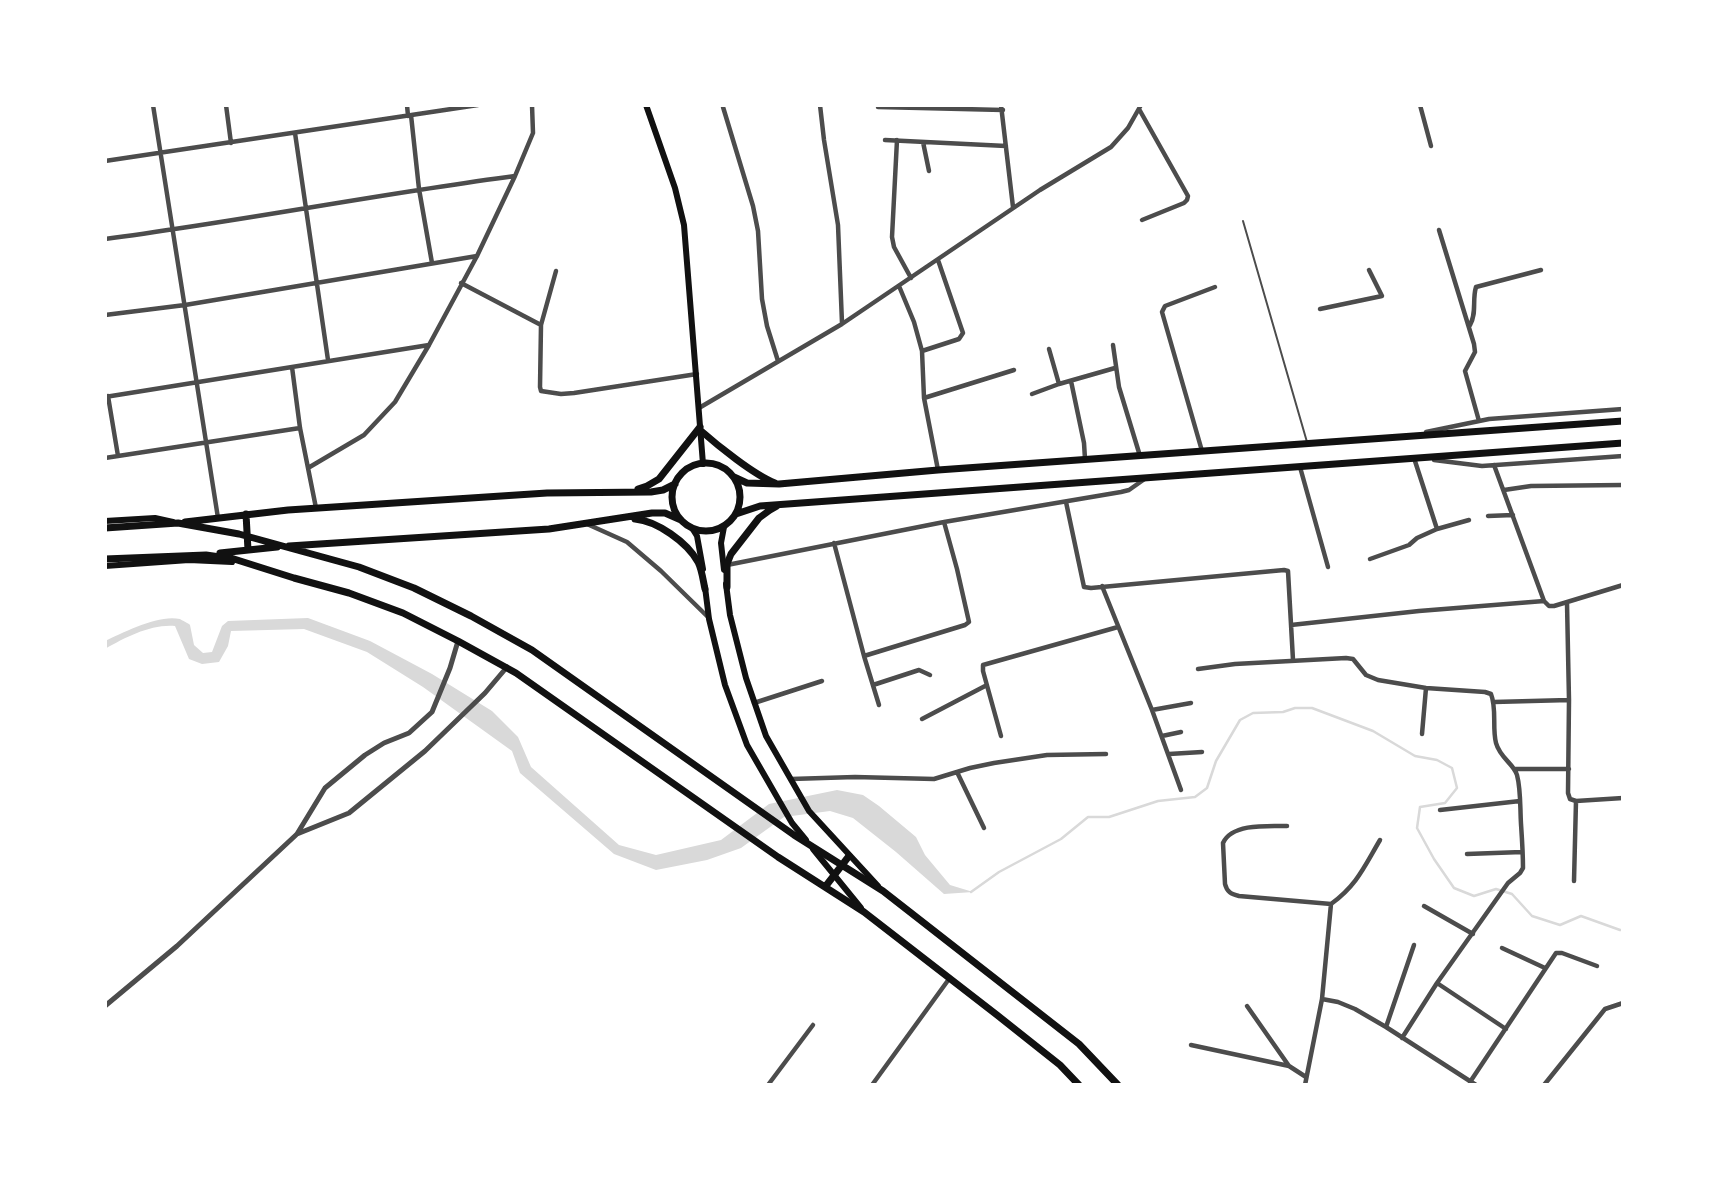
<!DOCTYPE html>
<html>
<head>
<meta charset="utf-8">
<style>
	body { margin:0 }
	#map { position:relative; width:1728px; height:1190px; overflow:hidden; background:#fff; font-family:Cabin,sans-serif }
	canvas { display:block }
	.frame { position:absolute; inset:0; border:107px solid #fff; pointer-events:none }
</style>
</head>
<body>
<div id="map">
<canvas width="1728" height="1190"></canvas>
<div class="frame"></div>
</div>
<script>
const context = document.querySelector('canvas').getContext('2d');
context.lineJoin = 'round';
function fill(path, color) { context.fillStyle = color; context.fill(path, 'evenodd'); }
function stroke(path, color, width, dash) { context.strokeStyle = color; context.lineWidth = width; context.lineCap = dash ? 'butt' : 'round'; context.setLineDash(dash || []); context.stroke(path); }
const water = new Path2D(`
	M 308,618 L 370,641 L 432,674 L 492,711 L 518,737 L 531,767 L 619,845 L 656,855 L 721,840 L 769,804 L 837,790 L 863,795 L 879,806 L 916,837 L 925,855 L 950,885 L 973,892 L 944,894 L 896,852 L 853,818 L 830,811 L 784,817 L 741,848 L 707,860 L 656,870 L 614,854 L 520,773 L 512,751 L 423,687 L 367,652 L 304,629 L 231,631 L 228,646 L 219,662 L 202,664 L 189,659 L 175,626 C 151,624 126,637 105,649 L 105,641 C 124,632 159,614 180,619 C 181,620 190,624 190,625 L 194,645 L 203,653 L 212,652 L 222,626 L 228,621 Z`);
const stream = new Path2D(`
	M 971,892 L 999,872 L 1061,839 L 1088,817 L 1109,817 L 1158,801 L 1195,797 L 1207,788 L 1216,761 L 1240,720 L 1253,713 L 1283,712 L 1295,708 L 1312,708 L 1373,731 L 1415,756 L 1437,760 L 1452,768 L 1457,788 L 1445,803 L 1420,807 L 1417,828 L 1434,859 L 1454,888 L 1474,896 L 1496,889 L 1512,894 L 1532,916 L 1560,925 L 1581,916 L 1620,930 L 1623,930`);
const service = new Path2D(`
	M 1243,221 L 1307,442`);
const minor = new Path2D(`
	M 153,105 L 218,518
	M 226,105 L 231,143
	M 407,105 L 408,116
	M 820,105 L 824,140 L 838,225 L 842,323
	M 1001,105 L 1013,207
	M 1420,105 L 1431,146
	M 723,107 L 753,206 L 758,231 L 762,299 L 767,326 L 778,361
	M 878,107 L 1003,110
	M 1139,109 L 1188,196 L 1187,200 L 1184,203 L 1142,220
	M 411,115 L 419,189 L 432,263
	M 295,133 L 328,360
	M 885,140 L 1006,146
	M 897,140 L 892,237 L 894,247 L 911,278
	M 923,142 L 929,171
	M 105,161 L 478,105
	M 1439,230 L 1474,344 L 1475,352 L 1465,371 L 1479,421
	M 105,239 C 242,221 378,194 515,176
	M 461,283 L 541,325 L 540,387 L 541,391 L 561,394 L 574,393 L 697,374
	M 899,286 L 914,322 L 922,351 L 924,398 L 938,470
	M 1320,309 L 1382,296 L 1369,270
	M 105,315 L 185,305 L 477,256
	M 541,325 L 556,271
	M 1470,325 C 1477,313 1472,300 1476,287 L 1541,270
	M 1113,345 L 1119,387 L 1140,456
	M 1049,349 L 1059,384
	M 922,351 L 959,339 L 963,333 L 938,260
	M 292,367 L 300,428 L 316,508
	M 1071,381 L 1084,443 L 1085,459
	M 1032,394 L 1059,384 L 1115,368
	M 108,396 L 118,456
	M 105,397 L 429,345
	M 924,398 L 1014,370
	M 699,408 L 842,324 L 1040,190 L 1111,147 L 1128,128 L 1141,105
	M 1426,432 L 1489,419 L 1623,409
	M 1202,451 L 1162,312 L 1165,306 L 1215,287
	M 105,458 L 300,428
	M 1414,458 L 1437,529
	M 1434,460 L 1482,466 L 1623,456
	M 1494,465 L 1544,601 L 1549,606 L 1554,606 L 1623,585
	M 1300,467 L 1328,567
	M 308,468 L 364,435 L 395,402 L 429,345 L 477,256 L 515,176 L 533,133 L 532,105
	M 1504,490 L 1531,486 L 1623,485
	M 1066,502 L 1084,587 L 1091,588 L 1284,570 L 1288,571 L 1293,660
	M 1488,516 L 1513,515
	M 587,524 L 627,542 L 661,571 L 709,618
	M 834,543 L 864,656 L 965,625 L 969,622 L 957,569 L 944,522
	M 1370,559 L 1409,545 L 1417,538 L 1437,529 L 1469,520
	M 727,565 L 944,522 L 1121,492 L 1129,490 L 1146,478
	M 1102,586 L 1152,710 L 1181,790
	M 1567,603 L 1569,700 L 1568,793 L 1570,799 L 1576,801 L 1623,798
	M 1291,625 L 1419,611 L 1544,601
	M 864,656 L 879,705
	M 1198,669 L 1235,664 L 1346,658 L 1353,659 L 1366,675 L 1378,680 L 1426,688 L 1485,692 L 1491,694 C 1497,709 1492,727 1496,743 C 1500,758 1514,764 1517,775 C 1521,790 1520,808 1521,824 C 1522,839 1523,853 1523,868 L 1520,873 L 1508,883 L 1437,983 L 1402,1038
	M 873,685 L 919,670 L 930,675
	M 1494,702 L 1569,700
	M 754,703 L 822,681
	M 1152,710 L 1191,703
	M 922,719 L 987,685
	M 1422,734 L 1426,688
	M 1001,736 L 983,671 L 983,665 L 1118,627
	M 1162,736 L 1181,732
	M 1169,754 L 1202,752
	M 1515,769 L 1569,769
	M 957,772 L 984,828
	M 791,779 L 855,777 L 934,779 L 970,768 L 994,763 L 1047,755 L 1106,754
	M 1440,810 L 1520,801
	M 1287,826 C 1269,826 1232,823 1223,843 L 1225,884 C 1227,892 1231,894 1239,896 L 1331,904 L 1322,999 L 1305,1085
	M 1467,854 L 1522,852
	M 1574,881 L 1576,801
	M 1331,904 C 1357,885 1364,867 1380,840
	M 1424,906 L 1473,934
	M 1502,948 L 1545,968
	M 1437,983 L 1506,1029
	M 1322,999 L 1338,1002 L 1355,1009 L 1386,1027 L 1476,1085
	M 1247,1006 L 1289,1066 L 1306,1077
	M 1386,1027 L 1414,945
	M 1191,1045 L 1289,1066
	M 1470,1082 L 1556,953 L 1562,953 L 1597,966
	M 768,1085 L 813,1025
	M 872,1085 L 949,979
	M 1544,1085 L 1605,1009 L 1623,1003`);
const tertiary = new Path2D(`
	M 297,834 L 349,813 L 425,751 L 485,693 L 507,667
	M 105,1006 L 177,946 L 297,834 L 325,788 L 365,755 L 384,743 L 409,733 L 432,712 L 450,668 L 458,641`);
const primary = new Path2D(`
	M 646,105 L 675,188 L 684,225 L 703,464
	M 105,521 L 155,518 L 173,522
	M 724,527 L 721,543 L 724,570
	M 692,528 L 697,536 L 703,569
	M 105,566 L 189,560 L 232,562
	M 726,584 L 730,615 L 746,678 L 766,736 L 809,811 L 878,886
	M 705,587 L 709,619 L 725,685 L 747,745 L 792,823 L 806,840
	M 813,849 L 861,908`);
const trunk = new Path2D(`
	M 700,430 C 717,445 754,475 775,483
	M672 497a34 34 0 1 1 68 0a34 34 0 1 1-68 0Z
	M 734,477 L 747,483 L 779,484 L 938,470 L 1623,421
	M 638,489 L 647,486 L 659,479 L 700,427
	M 246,514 L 248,550
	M 736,514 L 760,506 L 1623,443
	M 635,519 C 657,521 687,542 698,562 C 702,570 703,580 705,589
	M 185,522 L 288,510 L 547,493 L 651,492 L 663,490 L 675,484
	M 105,528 L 178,523 L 239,534 L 359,567 L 414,588 L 471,616 L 532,650 L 794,835 L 883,891 L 1079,1044 L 1118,1085
	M 289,546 L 549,529 L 652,513 L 665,513 L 681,520
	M 220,553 L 277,547
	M 105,559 L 206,555 L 234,559 L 294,578 L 349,593 L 403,613 L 458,641 L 516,673 L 778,857 L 864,912 L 997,1015 L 1060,1065 L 1079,1085
	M 727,587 L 727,564 L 731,554 L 759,518 L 770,510 L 777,506
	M 825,887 L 849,856`);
fill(water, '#d9d9d9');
stroke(stream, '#d9d9d9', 2.5);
stroke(service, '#4c4c4c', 2);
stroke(minor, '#4c4c4c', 4.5);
stroke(tertiary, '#4c4c4c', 5);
stroke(primary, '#111', 6);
stroke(trunk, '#111', 7);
</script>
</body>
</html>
